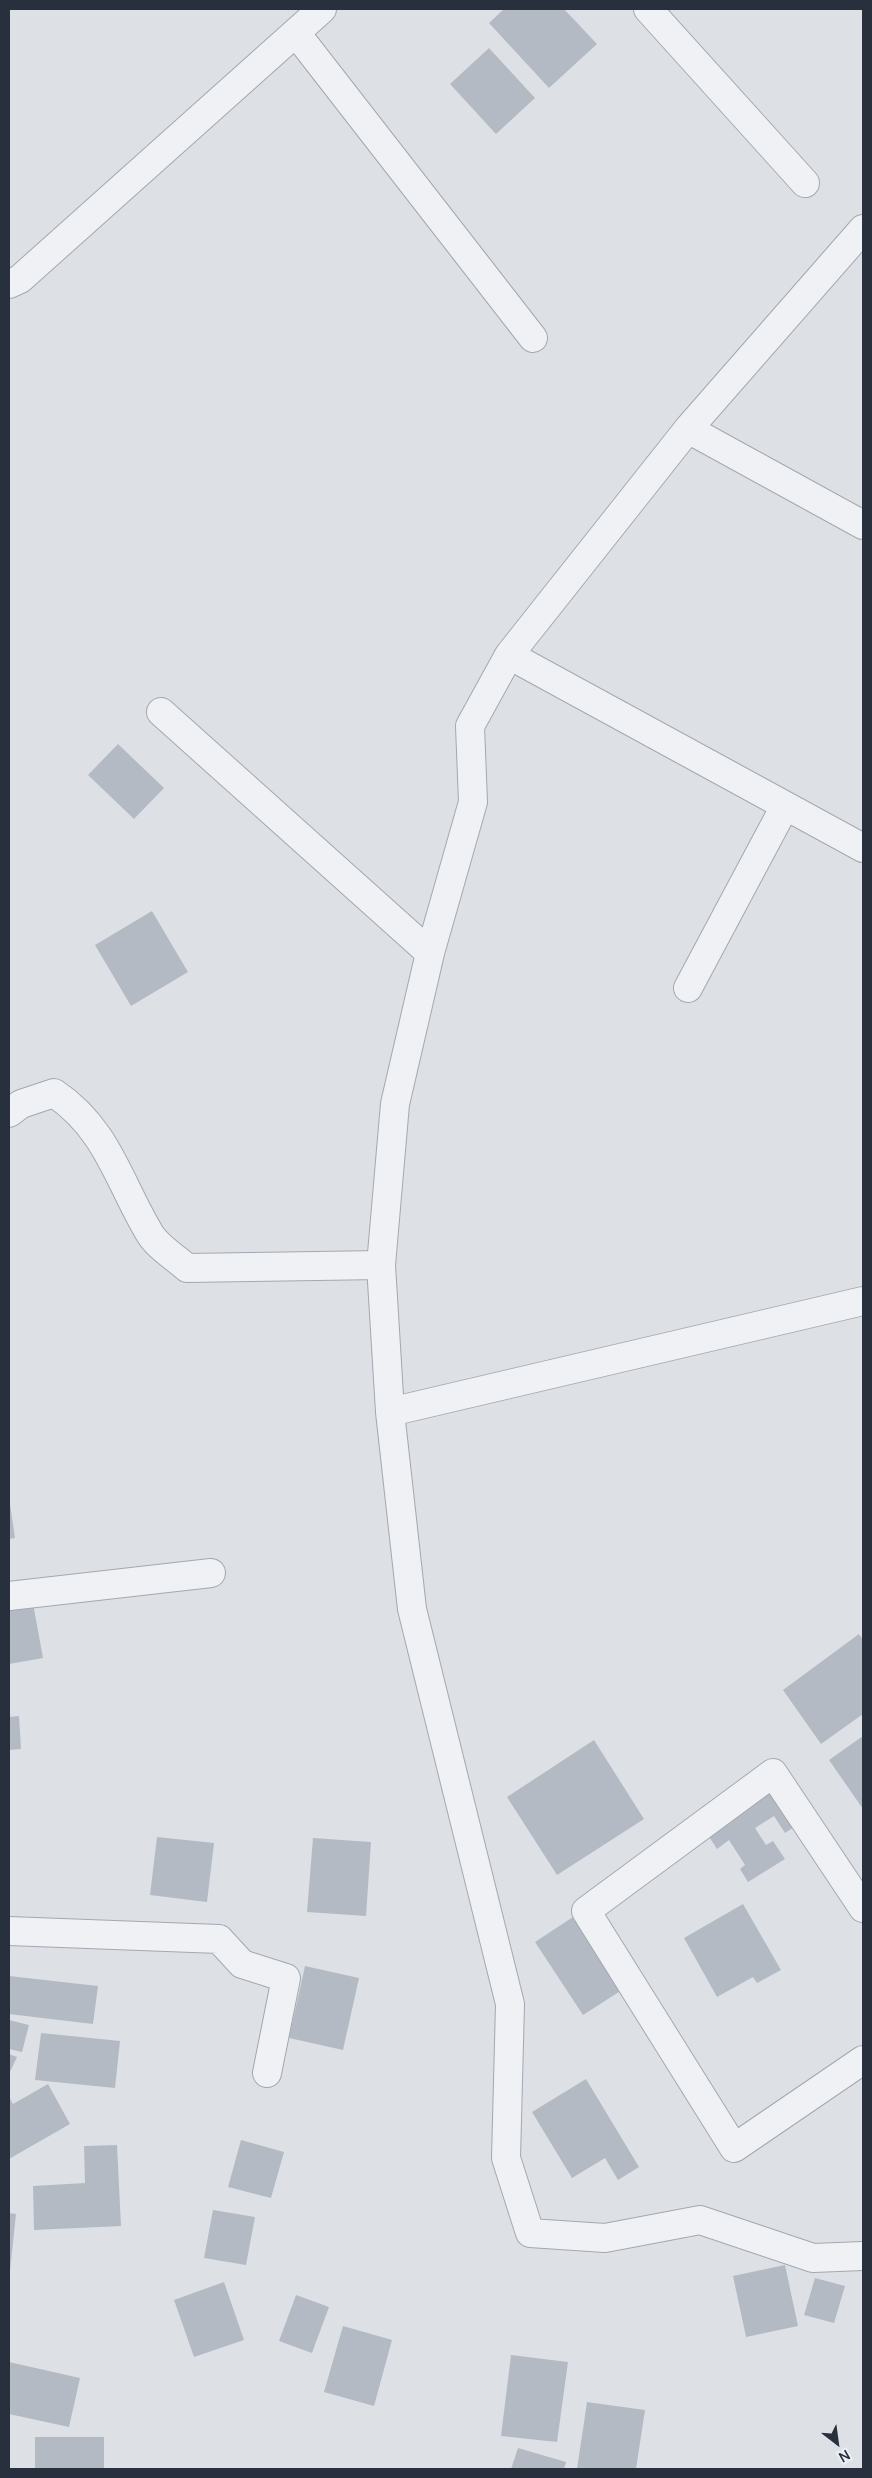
<!DOCTYPE html>
<html>
<head>
<meta charset="utf-8">
<style>
	body { margin:0 }
	#map { position:relative; width:872px; height:2478px; overflow:hidden; background:#dde1e6; font-family:Manrope,sans-serif }
	canvas { display:block }
	.frame { position:absolute; inset:0; border:10px solid #27303c; pointer-events:none }
	.north { position:absolute; left:812px; top:2418px; width:50px; height:50px; -webkit-text-stroke:4px #ecf0f4; paint-order:stroke; rotate:150deg; font-size:14px; font-weight:700; line-height:20px; text-align:center; color:#27303c }
	.north::after { content:''; display:block; margin:auto; width:18px; height:22px; background:#27303c; clip-path:polygon(50% 0,100% 100%,50% 72%,0 100%) }
</style>
</head>
<body>
<div id="map">
<canvas width="872" height="2478"></canvas>
<div class="frame"></div>
<div class="north">N</div>
</div>
<script>
const context = document.querySelector('canvas').getContext('2d');
context.lineJoin = 'round';
function fill(path, color) { context.fillStyle = color; context.fill(path, 'evenodd'); }
function stroke(path, color, width, dash) { context.strokeStyle = color; context.lineWidth = width; context.lineCap = dash ? 'butt' : 'round'; context.setLineDash(dash || []); context.stroke(path); }
const building = new Path2D(`
	M 504,9 L 564,9 L 597,44 L 549,88 L 489,23 Z
	M 489,48 L 535,98 L 496,134 L 450,84 Z
	M 118,744 L 164,788 L 134,819 L 88,775 Z
	M 152,911 L 188,972 L 131,1006 L 95,945 Z
	M 9,1497 L 15,1538 L 9,1539 Z
	M 32,1598 L 43,1658 L 9,1664 L 9,1602 Z
	M 859,1634 L 863,1640 L 863,1714 L 821,1744 L 783,1690 Z
	M 19,1716 L 21,1749 L 9,1750 L 9,1717 Z
	M 863,1736 L 863,1809 L 829,1760 Z
	M 594,1740 L 644,1819 L 557,1875 L 507,1797 Z
	M 776,1784 L 800,1823 L 785,1833 L 774,1816 L 755,1828 L 766,1845 L 773,1841 L 785,1859 L 748,1882 L 740,1869 L 745,1865 L 729,1840 L 717,1849 L 704,1829 Z
	M 157,1837 L 214,1843 L 207,1902 L 150,1895 Z
	M 313,1838 L 371,1842 L 366,1916 L 307,1912 Z
	M 743,1904 L 781,1970 L 757,1983 L 753,1977 L 717,1997 L 684,1938 Z
	M 573,1917 L 622,1990 L 583,2015 L 535,1942 Z
	M 305,1966 L 359,1978 L 343,2050 L 289,2038 Z
	M 9,1976 L 98,1986 L 93,2024 L 9,2014 Z
	M 9,2020 L 29,2025 L 22,2052 L 9,2049 Z
	M 41,2033 L 120,2041 L 115,2088 L 35,2080 Z
	M 9,2054 L 17,2057 L 9,2074 Z
	M 586,2079 L 639,2167 L 618,2180 L 605,2158 L 572,2178 L 532,2112 Z
	M 48,2084 L 70,2124 L 9,2159 L 9,2097 L 13,2104 Z
	M 241,2140 L 284,2152 L 271,2198 L 228,2187 Z
	M 117,2145 L 121,2226 L 34,2230 L 33,2186 L 85,2183 L 84,2146 Z
	M 213,2210 L 255,2217 L 246,2265 L 204,2258 Z
	M 9,2213 L 16,2214 L 10,2271 L 9,2271 Z
	M 785,2265 L 798,2326 L 746,2337 L 733,2276 Z
	M 815,2278 L 845,2286 L 834,2323 L 804,2315 Z
	M 224,2282 L 244,2340 L 194,2357 L 174,2300 Z
	M 296,2295 L 329,2307 L 312,2353 L 279,2341 Z
	M 343,2326 L 392,2340 L 374,2406 L 324,2392 Z
	M 511,2355 L 568,2362 L 557,2442 L 501,2436 Z
	M 9,2362 L 80,2378 L 69,2427 L 9,2414 Z
	M 587,2402 L 645,2410 L 636,2469 L 577,2469 Z
	M 35,2437 L 104,2437 L 104,2469 L 35,2469 Z
	M 518,2448 L 566,2462 L 564,2469 L 511,2469 Z`);
const minor = new Path2D(`
	M 648,9 L 805,183
	M 296,33 L 533,338
	M 863,229 L 688,429 L 509,655 L 470,726 L 473,802 L 430,953 L 395,1104 L 381,1265 L 390,1412 L 412,1609 L 510,2004 L 506,2158 L 530,2233 L 605,2238 L 700,2220 L 813,2258 L 863,2256
	M 9,284 L 20,279 L 322,9
	M 688,429 L 863,525
	M 509,655 L 863,848
	M 161,712 L 430,953
	M 688,988 L 785,806
	M 9,1113 L 21,1104 L 54,1093 C 108,1129 119,1183 150,1234 C 158,1247 176,1258 187,1268 L 381,1265
	M 390,1412 L 863,1301
	M 9,1596 L 211,1573
	M 863,1908 L 773,1773 L 586,1911 L 734,2148 L 863,2060
	M 9,1931 L 219,1939 L 242,1964 L 286,1978 L 267,2073`);
fill(building, '#b4bac3');
stroke(minor, '#a3a8b0', 30);
stroke(minor, '#eff1f5', 28);
</script>
</body>
</html>
